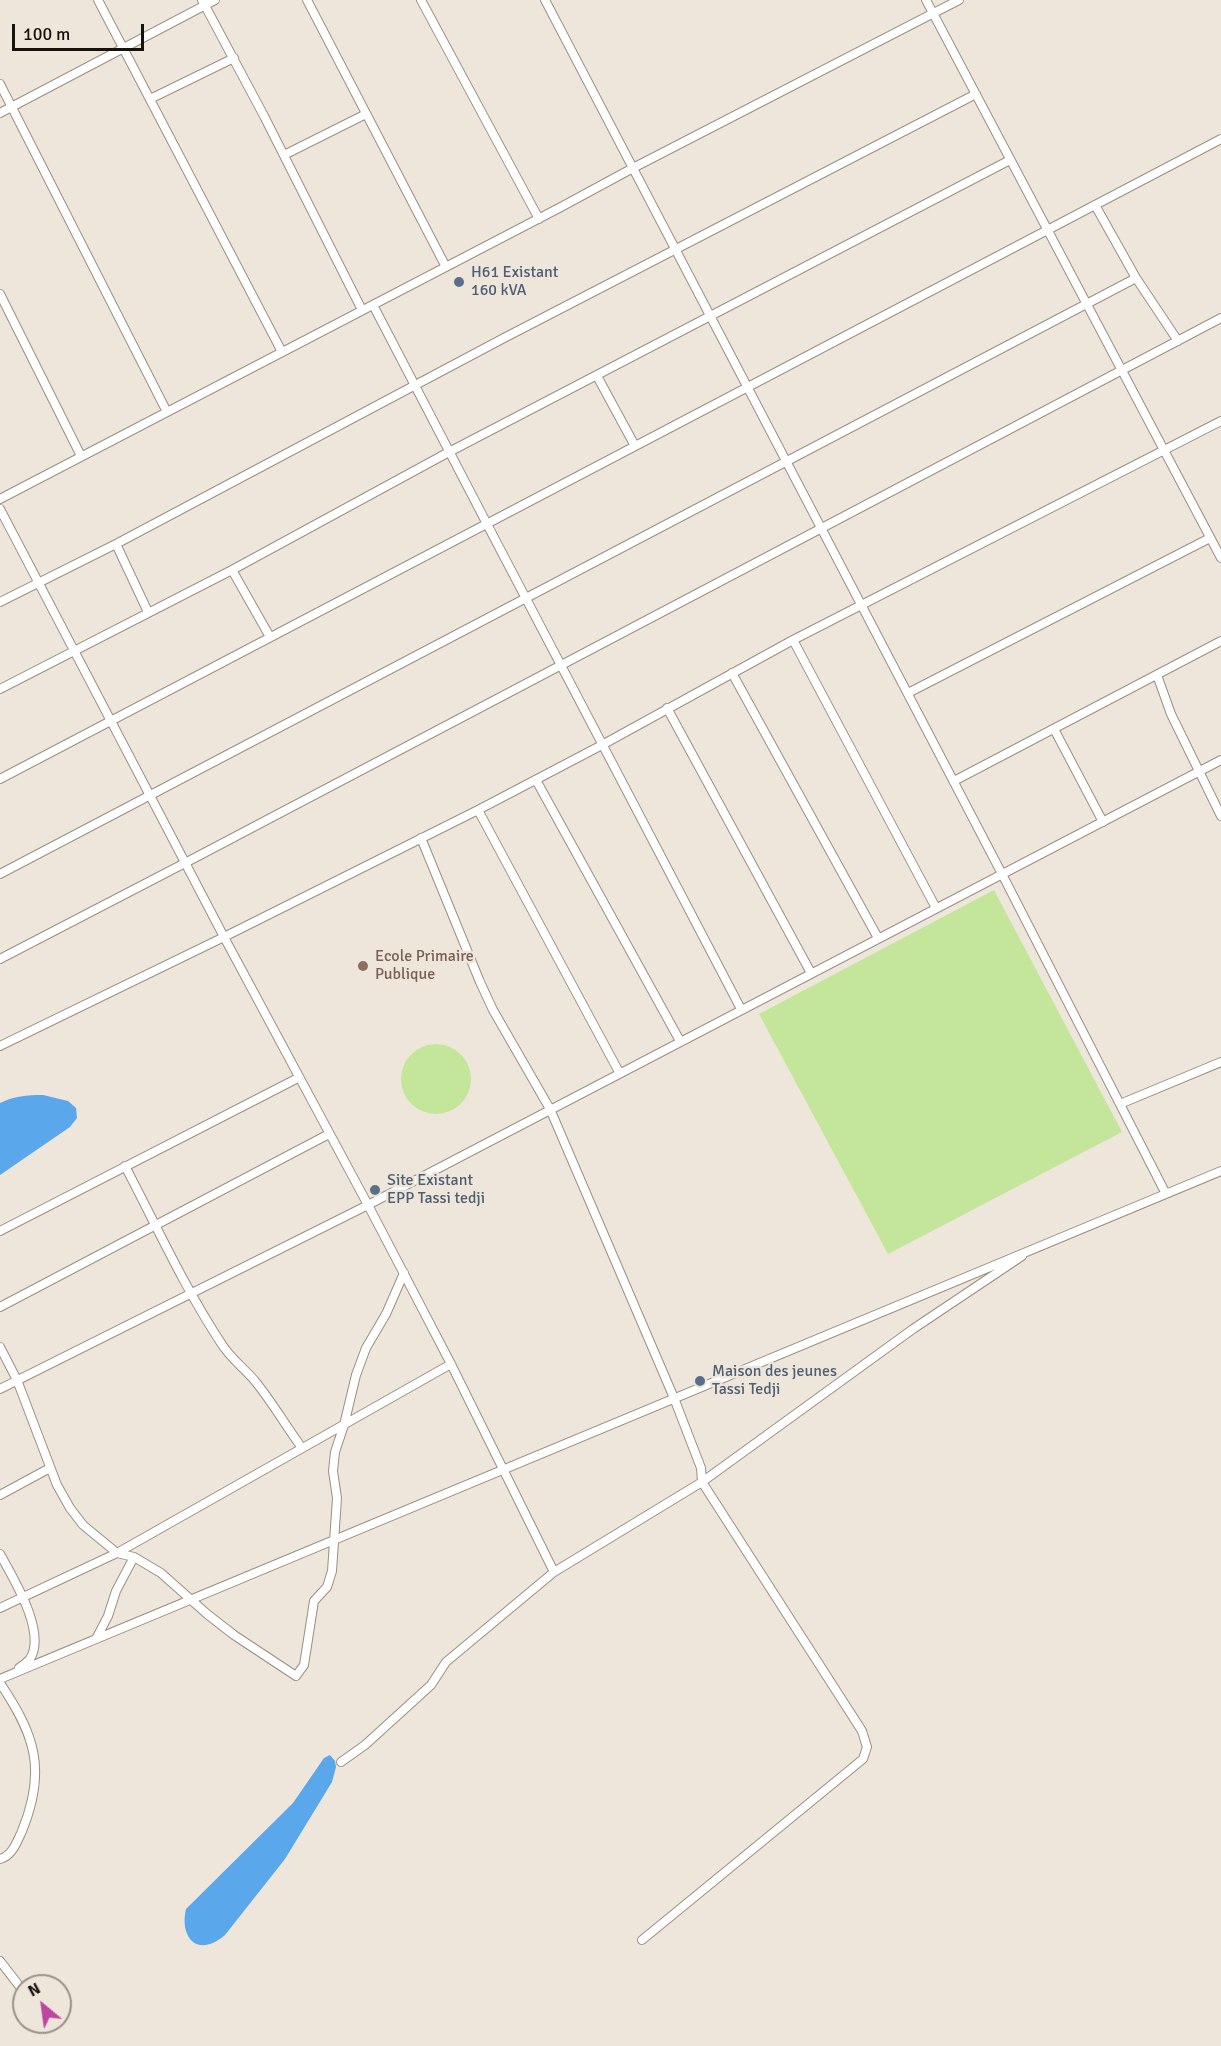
<!DOCTYPE html>
<html>
<head>
<meta charset="utf-8">
<style>
	body { margin:0 }
	#map { position:relative; width:1221px; height:2046px; overflow:hidden; background:#eee6da; font-family:Signika,sans-serif }
	canvas { display:block }
	.north { position:absolute; left:12px; top:1974px; width:60px; height:60px; box-sizing:border-box; background:#eee6da; border:2px solid #989289; border-radius:50%; rotate:331deg; font-size:16px; font-weight:700; line-height:24px; text-align:center; color:#16130f }
	.north::after { content:''; display:block; margin:auto; width:21px; height:27px; background:#bd479f; clip-path:polygon(50% 0,100% 100%,50% 72%,0 100%) }
	.scale { position:absolute; left:12px; top:24px; width:132px; height:27px; box-sizing:border-box; border:3px solid #16130f; border-top:0; padding-left:8px; font-size:18px; line-height:21px; white-space:nowrap; color:#16130f; -webkit-text-stroke:4px #eee6da; paint-order:stroke }
</style>
</head>
<body>
<div id="map">
<canvas width="1221" height="2046"></canvas>
<div class="north">N</div>
<div class="scale">100 m</div>
</div>
<script>
const context = document.querySelector('canvas').getContext('2d');
context.lineJoin = 'round';
function fill(path, color) { context.fillStyle = color; context.fill(path, 'evenodd'); }
function stroke(path, color, width, dash) { context.strokeStyle = color; context.lineWidth = width; context.lineCap = dash ? 'butt' : 'round'; context.setLineDash(dash || []); context.stroke(path); }
function drawText(font, color, halo, rows, align = 'center') {
  context.font = font + ' Signika,sans-serif'; context.lineWidth = 5; context.setLineDash([]); context.textBaseline = 'middle'; context.strokeStyle = halo; context.fillStyle = color; for (const [text, x, y, turn = 0] of rows) {
    context.save(); context.translate(x, y); context.rotate((+turn || 0) * Math.PI / 180); context.textAlign = isNaN(turn) ? turn : align; if (halo) context.strokeText(text, 0, 0); context.fillText(text, 0, 0); context.restore();
  }
}
const green = new Path2D(`
	M 994,890 L 1122,1132 L 888,1254 L 759,1014 Z
	M401 1079a35 35 0 1 1 70 0a35 35 0 1 1-70 0Z`);
const water = new Path2D(`
	M 43,1095 L 68,1101 L 76,1108 L 77,1118 L 70,1127 L 0,1175 L 0,1103 C 14,1096 27,1095 43,1095 Z
	M 330,1755 L 335,1761 L 336,1767 L 332,1782 L 285,1859 L 225,1935 C 199,1958 179,1939 186,1909 L 293,1803 L 324,1758 Z`);
const street = new Path2D(`
	M 98,0 L 282,352
	M 202,0 L 264,116 L 362,310
	M 307,0 L 446,267
	M 421,0 L 539,219
	M 545,0 L 1002,874 L 1166,1194
	M 926,0 L 1221,558
	M 0,84 L 167,412
	M 150,99 L 234,58
	M 0,113 L 215,0
	M 284,155 L 366,114
	M 1095,205 L 1136,278 L 1178,341
	M 0,294 L 81,456
	M 373,305 C 495,540 618,775 741,1009
	M 597,376 L 635,446
	M 0,499 L 561,207 L 633,168 L 959,0
	M 0,509 L 224,937 L 368,1205 L 451,1364 L 554,1572
	M 116,544 L 148,612
	M 232,570 L 270,637
	M 0,602 L 116,544 L 504,338 L 976,94
	M 793,640 L 936,908
	M 732,673 L 878,938
	M 1157,675 L 1171,714 L 1221,816
	M 0,689 L 232,570 L 449,452 L 1010,160
	M 908,693 L 1210,538
	M 667,708 L 811,973
	M 1054,729 L 1103,822
	M 0,779 L 1221,139
	M 536,780 L 680,1041
	M 954,781 L 1221,641
	M 478,810 L 619,1072
	M 421,838 L 480,982 L 493,1010 L 550,1109 L 674,1398 L 701,1468 L 702,1482 L 862,1731 L 867,1747 L 863,1759 L 642,1940
	M 0,874 L 1136,278
	M 0,959 L 185,863 L 1221,318
	M 0,1046 L 224,937 L 478,810 L 602,745 L 793,640 L 1221,421
	M 1120,1104 L 1221,1062
	M 125,1166 C 156,1225 184,1287 221,1343 C 230,1358 244,1368 255,1381 C 272,1402 286,1426 302,1448
	M 0,1231 L 298,1078
	M 0,1307 L 329,1134
	M 0,1347 L 17,1380 L 57,1485 L 70,1508 L 83,1525 L 117,1553 L 134,1557 L 161,1573 L 207,1614 L 234,1635 L 296,1676 L 304,1665 L 314,1601 L 327,1587 L 332,1571 L 337,1498 L 333,1471 L 335,1452 L 344,1425 L 356,1375 L 366,1348 L 386,1314 L 404,1273
	M 0,1389 L 368,1205 L 1221,760
	M 0,1495 L 50,1468
	M 0,1554 C 13,1578 47,1632 30,1659 C 27,1662 22,1666 19,1668
	M 0,1608 L 117,1553 L 451,1364
	M 96,1639 L 108,1616 L 116,1591 L 134,1557
	M 0,1679 L 1221,1171
	M 0,1683 C 35,1735 47,1770 22,1831 C 17,1842 12,1856 0,1859
	M 341,1762 L 365,1745 L 431,1685 L 446,1662 L 554,1572 L 702,1482 L 913,1329 L 1022,1256
	M 0,1961 L 24,1992`);
const markers = [
	[459,282,6,"#5c6f8a"],
	[363,966,6,"#8d6e63"],
	[375,1190,6,"#5c6f8a"],
	[700,1381,6,"#5c6f8a"]
];
const serviceNames = [
	["H61 Existant",471,273],
	["160 kVA",471,291],
	["Site Existant",387,1181],
	["EPP Tassi tedji",387,1199],
	["Maison des jeunes",712,1372],
	["Tassi Tedji",712,1390]
];
const educationNames = [
	["Ecole Primaire",375,957],
	["Publique",375,975]
];
fill(green, '#c3e69a');
fill(water, '#5ba7eb');
stroke(street, '#989085', 10);
stroke(street, '#fff', 8);
for (const [x, y, r, color] of markers) { const dot = new Path2D(); dot.arc(x, y, r, 0, 2 * Math.PI); context.fillStyle = color; context.fill(dot); stroke(dot, '#eee6da', 2); }
drawText('16px', '#4e5e75', '#eee6da', serviceNames, 'left');
drawText('16px', '#785e54', '#eee6da', educationNames, 'left');
</script>
</body>
</html>
